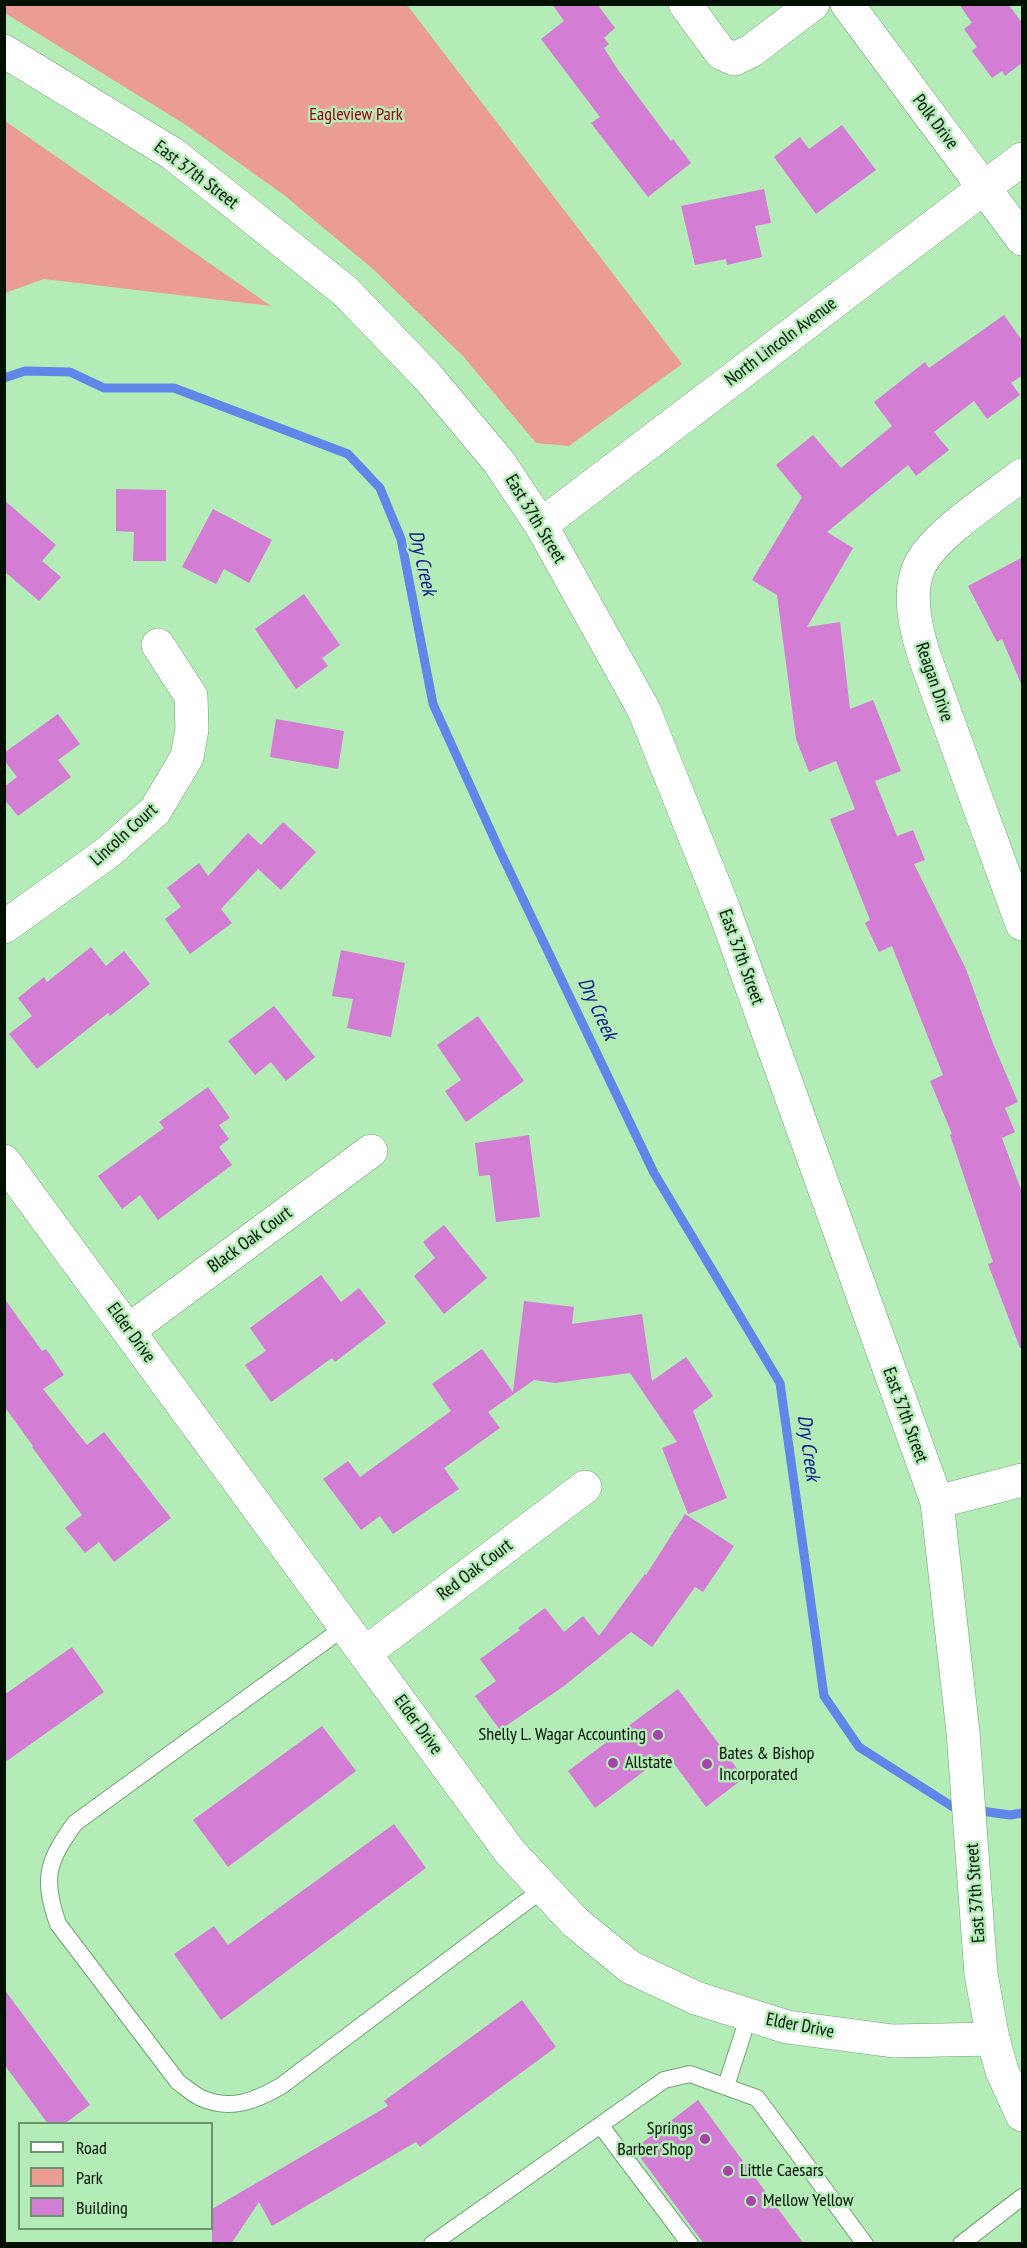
<!DOCTYPE html>
<html>
<head>
<meta charset="utf-8">
<style>
	body { margin:0 }
	#map { position:relative; width:1027px; height:2248px; overflow:hidden; background:#b3ecb6; font-family:"PT Sans Narrow",sans-serif }
	canvas { display:block }
	.frame { position:absolute; inset:0; border:6px solid #001102; pointer-events:none }
	.legend { position:absolute; left:18px; top:2122px; width:195px; height:108px; box-sizing:border-box; background:#b3ecb6; border:2px solid #6b946e; margin:0; padding:8px 10px; list-style:none; font-size:18px; color:#001102 }
	.legend li { display:flex; align-items:center; gap:12px; height:30px }
	.legend b { width:30px; border:2px solid #6b946e }
</style>
</head>
<body>
<div id="map">
<canvas width="1027" height="2248"></canvas>
<div class="frame"></div>
<ul class="legend">
<li><b style="height:8px;background:#fff"></b>Road</li>
<li><b style="height:16px;background:#eb9c94"></b>Park</li>
<li><b style="height:16px;background:#d37dd5"></b>Building</li>
</ul>
</div>
<script>
const context = document.querySelector('canvas').getContext('2d');
context.lineJoin = 'round';
function fill(path, color) { context.fillStyle = color; context.fill(path, 'evenodd'); }
function stroke(path, color, width, dash) { context.strokeStyle = color; context.lineWidth = width; context.lineCap = dash ? 'butt' : 'round'; context.setLineDash(dash || []); context.stroke(path); }
function drawText(font, color, halo, rows, align = 'center') {
  context.font = font + ' "PT Sans Narrow",sans-serif'; context.lineWidth = 5; context.setLineDash([]); context.textBaseline = 'middle'; context.strokeStyle = halo; context.fillStyle = color; for (const [text, x, y, turn = 0] of rows) {
    context.save(); context.translate(x, y); context.rotate((+turn || 0) * Math.PI / 180); context.textAlign = isNaN(turn) ? turn : align; if (halo) context.strokeText(text, 0, 0); context.fillText(text, 0, 0); context.restore();
  }
}
const green = new Path2D(`
	M 4,5 L 407,5 L 682,364 L 569,446 L 536,443 L 463,356 L 373,269 L 284,195 L 186,125 L 5,13 Z
	M 4,121 L 5,121 L 271,306 L 44,279 L 5,293 Z`);
const stream = new Path2D(`
	M 4,378 L 25,371 L 70,372 L 104,388 L 174,388 L 348,454 L 380,488 L 401,539 L 433,704 L 499,849 L 654,1173 L 780,1383 L 824,1696 L 859,1747 L 953,1807 L 1010,1815 L 1022,1813`);
const building = new Path2D(`
	M 552,4 L 597,4 L 615,28 L 604,38 L 609,44 L 604,48 L 618,70 L 671,141 L 673,139 L 691,163 L 648,197 L 591,123 L 600,117 L 541,39 L 564,21 Z
	M 959,4 L 1008,4 L 1023,24 L 1023,62 L 1005,76 L 1002,71 L 992,78 L 972,51 L 977,47 L 964,29 L 972,23 Z
	M 842,125 L 876,170 L 816,214 L 774,157 L 800,137 L 809,149 Z
	M 764,189 L 771,223 L 755,226 L 762,257 L 727,265 L 726,259 L 695,265 L 681,206 Z
	M 1004,315 L 1023,342 L 1023,375 L 1011,383 L 1020,395 L 987,419 L 974,401 L 934,432 L 949,450 L 916,476 L 908,465 L 827,532 L 853,548 L 807,627 L 840,622 L 850,709 L 873,700 L 901,771 L 875,781 L 897,836 L 913,830 L 925,860 L 914,864 L 966,969 L 992,1041 L 1018,1102 L 1005,1108 L 1015,1132 L 1002,1138 L 1023,1195 L 1023,1348 L 1020,1348 L 988,1264 L 993,1262 L 950,1135 L 952,1134 L 930,1081 L 943,1075 L 892,946 L 879,952 L 865,923 L 870,920 L 830,819 L 855,809 L 836,761 L 809,772 L 796,739 L 777,595 L 752,580 L 802,497 L 776,465 L 813,435 L 841,468 L 892,426 L 874,402 L 925,362 L 929,368 Z
	M 116,489 L 166,490 L 166,561 L 133,561 L 134,532 L 116,531 Z
	M 4,500 L 56,545 L 42,561 L 61,577 L 39,601 L 4,571 Z
	M 213,509 L 272,540 L 249,583 L 224,569 L 216,584 L 182,567 Z
	M 1023,557 L 1023,686 L 1022,686 L 1002,639 L 997,642 L 968,586 Z
	M 304,594 L 340,645 L 322,658 L 328,666 L 296,689 L 255,629 Z
	M 58,714 L 80,744 L 58,760 L 71,777 L 18,816 L 4,799 L 4,787 L 17,777 L 4,760 L 4,753 Z
	M 276,719 L 344,731 L 338,769 L 270,757 Z
	M 283,822 L 316,852 L 281,890 L 258,869 L 221,909 L 232,923 L 190,954 L 165,919 L 181,907 L 167,888 L 199,863 L 208,876 L 248,833 L 261,845 Z
	M 91,947 L 106,966 L 124,951 L 150,984 L 110,1016 L 108,1013 L 37,1069 L 9,1034 L 32,1016 L 18,998 L 44,977 L 47,982 Z
	M 341,950 L 405,963 L 391,1037 L 347,1028 L 353,999 L 332,996 Z
	M 274,1006 L 315,1057 L 286,1081 L 271,1062 L 255,1075 L 228,1041 Z
	M 478,1016 L 524,1081 L 466,1122 L 445,1091 L 461,1080 L 437,1045 Z
	M 208,1087 L 230,1118 L 219,1125 L 229,1139 L 219,1147 L 232,1165 L 158,1220 L 140,1195 L 122,1209 L 98,1176 L 164,1128 L 159,1122 Z
	M 529,1135 L 540,1217 L 496,1222 L 490,1175 L 479,1176 L 475,1143 Z
	M 444,1225 L 487,1278 L 444,1314 L 414,1276 L 435,1258 L 423,1242 Z
	M 321,1275 L 341,1302 L 359,1288 L 386,1323 L 335,1362 L 332,1358 L 271,1402 L 245,1365 L 266,1351 L 250,1328 Z
	M 4,1298 L 42,1351 L 46,1349 L 64,1375 L 43,1389 L 87,1445 L 104,1432 L 171,1518 L 114,1562 L 99,1542 L 85,1553 L 65,1528 L 82,1515 L 32,1447 L 33,1446 L 4,1406 Z
	M 524,1301 L 574,1307 L 572,1324 L 642,1314 L 652,1381 L 686,1357 L 713,1396 L 693,1411 L 727,1498 L 688,1514 L 662,1448 L 677,1442 L 630,1373 L 555,1383 L 534,1380 L 488,1412 L 500,1428 L 444,1468 L 459,1489 L 393,1534 L 380,1516 L 361,1530 L 323,1479 L 348,1461 L 360,1477 L 451,1411 L 432,1384 L 482,1349 L 513,1392 Z
	M 685,1514 L 734,1546 L 703,1592 L 695,1587 L 652,1647 L 631,1632 L 564,1686 L 500,1730 L 475,1696 L 496,1681 L 480,1659 L 520,1630 L 518,1628 L 545,1608 L 564,1632 L 583,1616 L 599,1636 L 645,1574 L 646,1575 Z
	M 72,1647 L 104,1692 L 4,1763 L 4,1695 Z
	M 678,1689 L 744,1778 L 706,1807 L 667,1754 L 595,1808 L 568,1771 Z
	M 322,1726 L 356,1771 L 228,1867 L 193,1820 Z
	M 394,1824 L 426,1868 L 221,2020 L 174,1954 L 214,1926 L 228,1945 Z
	M 4,1989 L 90,2105 L 64,2124 L 48,2124 L 4,2064 Z
	M 522,2000 L 556,2047 L 420,2147 L 416,2142 L 272,2226 L 259,2202 L 231,2244 L 212,2244 L 212,2209 L 388,2106 L 384,2101 Z
	M 698,2100 L 804,2244 L 704,2244 L 634,2149 Z`);
const lane = new Path2D(`
	M 346,1626 L 75,1823 C 47,1862 42,1878 58,1924 L 178,2082 C 185,2087 193,2094 201,2098 C 231,2111 255,2101 281,2086 L 543,1889
	M 726,2086 L 749,2015
	M 601,2126 L 690,2244
	M 432,2244 L 664,2080 L 690,2074 L 757,2098 L 865,2244
	M 961,2244 L 1022,2197`);
const street = new Path2D(`
	M 685,4 L 721,53 L 734,59 L 751,51 L 813,4
	M 847,4 L 1022,239
	M 1022,475 C 994,497 933,535 919,567 C 907,595 916,631 925,658 L 1022,924
	M 4,927 L 107,853 L 155,811 L 187,757 L 192,729 L 191,696 L 158,645
	M 4,1161 L 510,1852 L 575,1922 L 630,1967 L 696,1998 L 787,2027 L 893,2041 L 993,2039
	M 129,1330 L 371,1151
	M 937,1502 L 1022,1480
	M 365,1653 L 585,1487`);
const secondary = new Path2D(`
	M 4,51 L 173,154 L 345,291 L 427,376 L 499,462 L 541,525 L 644,710 L 723,907 L 937,1502 L 963,1732 L 981,1974 L 993,2039 L 1002,2071 L 1022,2115
	M 541,525 L 1022,159`);
const markers = [
	[658,1735,6,"#a744ab"],
	[613,1763,6,"#a744ab"],
	[707,1764,6,"#a744ab"],
	[705,2139,6,"#a744ab"],
	[728,2171,6,"#a744ab"],
	[751,2201,6,"#a744ab"]
];
const parkNames = [
	["Eagleview Park",356,115]
];
const streetNames = [
	["Polk Drive",935,122,53],
	["East 37th Street",196,175,37],
	["North Lincoln Avenue",781,342,-37],
	["East 37th Street",535,519,59],
	["Reagan Drive",934,682,71],
	["Lincoln Court",124,835,-42],
	["East 37th Street",741,957,70],
	["Black Oak Court",250,1240,-36],
	["Elder Drive",131,1333,54],
	["East 37th Street",905,1415,70],
	["Red Oak Court",475,1570,-37],
	["Elder Drive",418,1725,54],
	["East 37th Street",976,1893,-94],
	["Elder Drive",800,2026,11]
];
const poiNames = [
	["Shelly L. Wagar Accounting",646,1735,"right"],
	["Bates & Bishop",719,1754],
	["Incorporated",719,1775],
	["Allstate",625,1763],
	["Springs",693,2129,"right"],
	["Barber Shop",693,2150,"right"],
	["Little Caesars",740,2171],
	["Mellow Yellow",763,2201]
];
const waterNames = [
	["Dry Creek",422,563,77],
	["Dry Creek",597,1009,65],
	["Dry Creek",808,1448,82]
];
fill(green, '#eb9c94');
stroke(stream, '#6086ea', 9);
fill(building, '#d37dd5');
stroke(lane, '#6da471', 18);
stroke(street, '#6da471', 34);
stroke(secondary, '#6da471', 34);
stroke(lane, '#fff', 16);
stroke(street, '#fff', 33);
stroke(secondary, '#fff', 33);
for (const [x, y, r, color] of markers) { const dot = new Path2D(); dot.arc(x, y, r, 0, 2 * Math.PI); context.fillStyle = color; context.fill(dot); stroke(dot, '#b3ecb6', 2); }
drawText('18px', '#a40012', '#b3ecb6', parkNames);
drawText('18px', '#001102', '#b3ecb6', streetNames);
drawText('18px', '#001102', '#b3ecb6', poiNames, 'left');
drawText('italic 20px', '#0a178c', '#b3ecb6', waterNames);
</script>
</body>
</html>
